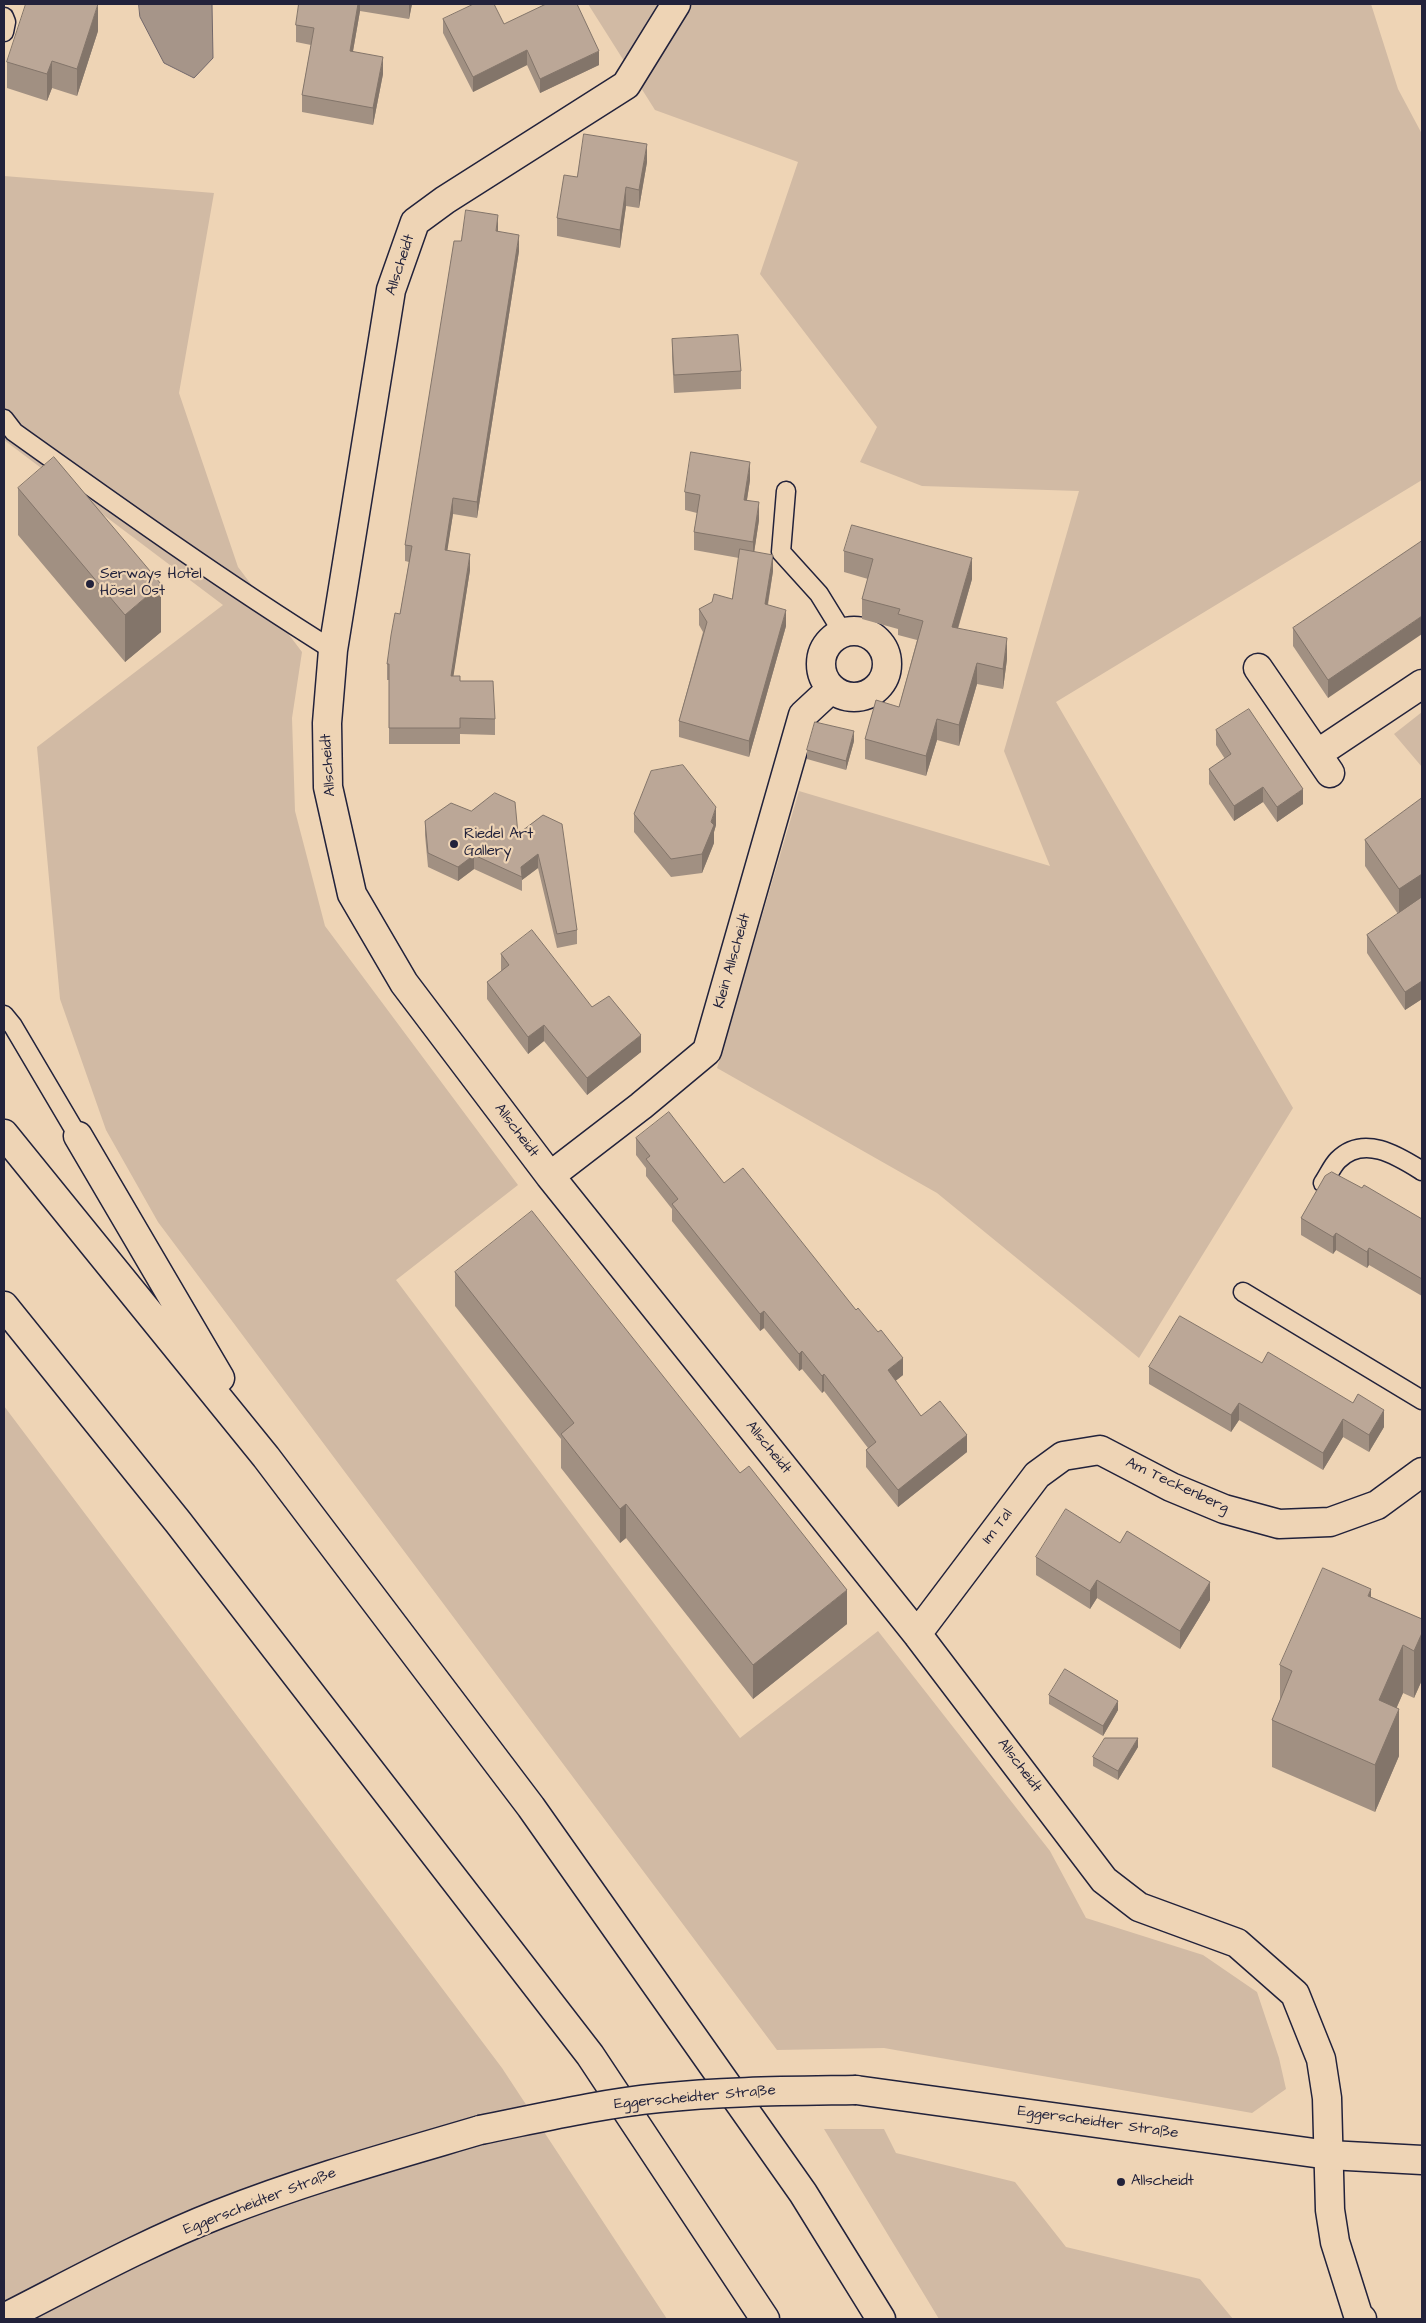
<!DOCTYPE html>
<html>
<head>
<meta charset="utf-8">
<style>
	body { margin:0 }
	#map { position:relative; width:1426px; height:2323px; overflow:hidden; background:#eed4b5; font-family:"Architects Daughter",sans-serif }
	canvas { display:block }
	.frame { position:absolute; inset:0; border:5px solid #22223b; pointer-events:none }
</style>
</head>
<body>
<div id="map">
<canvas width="1426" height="2323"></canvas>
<div class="frame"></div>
</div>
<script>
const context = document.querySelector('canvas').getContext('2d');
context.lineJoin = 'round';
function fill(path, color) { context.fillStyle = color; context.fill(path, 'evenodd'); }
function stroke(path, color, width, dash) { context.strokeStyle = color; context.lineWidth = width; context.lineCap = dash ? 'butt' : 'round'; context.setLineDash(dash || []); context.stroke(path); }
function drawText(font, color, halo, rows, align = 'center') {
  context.font = font + ' "Architects Daughter",sans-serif'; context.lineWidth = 4.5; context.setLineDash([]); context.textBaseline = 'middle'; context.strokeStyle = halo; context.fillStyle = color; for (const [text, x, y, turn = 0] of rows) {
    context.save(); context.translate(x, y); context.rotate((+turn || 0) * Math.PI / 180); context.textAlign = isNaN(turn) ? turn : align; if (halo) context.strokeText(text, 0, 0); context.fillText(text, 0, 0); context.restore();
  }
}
const green = new Path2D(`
	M 588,4 L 1371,4 L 1398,89 L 1422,134 L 1422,480 L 1056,702 L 1293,1108 L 1139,1358 L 937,1193 L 717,1068 L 799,791 L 1050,866 L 1004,751 L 1079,491 L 922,486 L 860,462 L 877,427 L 760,274 L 798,162 L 655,110 Z
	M 4,176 L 214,193 L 179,393 L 238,567 L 302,652 L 292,718 L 295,811 L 325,926 L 518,1185 L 396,1280 L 740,1738 L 878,1631 L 1050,1851 L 1086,1918 L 1203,1955 L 1257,1992 L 1279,2058 L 1286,2089 L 1252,2113 L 884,2048 L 777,2050 L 158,1222 L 106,1130 L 60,999 L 37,747 L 223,605 L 4,440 Z
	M 1422,712 L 1422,767 L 1394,734 Z
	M 4,1406 L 502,2068 L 667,2319 L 4,2319 Z
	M 824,2129 L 884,2129 L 896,2153 L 1015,2182 L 1066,2247 L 1200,2279 L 1233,2319 L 939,2319 Z`);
const water = new Path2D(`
	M 139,4 L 212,4 L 213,58 L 194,78 L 164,63 L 140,17 Z`);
const service = new Path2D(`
	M 4,17 L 6,22 L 4,32
	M 4,419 L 14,432 C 119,507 224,582 333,650
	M 786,491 L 781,552 L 819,594 L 843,633
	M 4,1015 L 13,1026 L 78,1136
	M 1323,1183 C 1328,1176 1332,1166 1338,1160 C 1364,1134 1398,1156 1422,1171
	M 1243,1292 L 1422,1400`);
const minor = new Path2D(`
	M 676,4 L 626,85 L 445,200 L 415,222 L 391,290 L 333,650 L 327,723 L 328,787 L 352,894 L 404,983 L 550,1176 L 917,1634 L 1104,1880 L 1139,1907 L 1237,1943 L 1295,1994 L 1321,2059 L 1327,2098 L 1330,2210 L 1335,2242 L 1358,2315 L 1362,2319
	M821 664a33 33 0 1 1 66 0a33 33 0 1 1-66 0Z
	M 1258,668 L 1317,754
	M 1330,773 L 1317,754 L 1422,684
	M 550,1176 L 641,1106 L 707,1051 L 803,715 L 831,689
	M 917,1634 L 1037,1475 L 1063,1456 L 1100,1450 L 1171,1487 L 1224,1509 L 1279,1524 L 1330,1522 L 1377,1505 L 1422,1472`);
const tertiary = new Path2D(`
	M 856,2090 L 1329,2155 L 1422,2160
	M 4,2318 C 75,2282 145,2243 219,2214 C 305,2180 392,2156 480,2130`);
const motorway = new Path2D(`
	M 4,1134 L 266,1457 L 531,1807 L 803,2193 L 881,2319
	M 78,1136 L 220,1378
	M 4,1306 L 178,1522 L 590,2055 L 765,2319`);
const tertiaryBridge = new Path2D(`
	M 480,2130 C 540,2118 599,2104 659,2098 C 725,2091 791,2091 856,2090`);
const wall = new Path2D(`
	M 299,4 L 412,4 L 409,19 L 360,11 L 353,51 L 383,74 L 373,125 L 302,112 L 302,95 L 311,45 L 296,42 L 296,25 Z
	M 443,19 L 504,24 L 599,65 L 540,93 L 527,65 L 473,92 L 443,33 Z
	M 98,31 L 77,96 L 52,88 L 47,101 L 7,88 L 7,62 Z
	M 647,162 L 639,208 L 626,206 L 620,248 L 557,236 L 557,218 L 577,177 Z
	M 498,231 L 519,251 L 477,518 L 453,514 L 447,550 L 470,570 L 453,676 L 460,681 L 495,719 L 495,735 L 460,734 L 460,744 L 389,744 L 389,680 L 387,680 L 387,664 L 400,614 L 409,562 L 405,561 L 405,545 L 461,241 Z
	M 672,339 L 741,371 L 741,389 L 674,393 L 672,357 Z
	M 750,480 L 747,500 L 759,520 L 754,552 L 773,571 L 768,605 L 786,626 L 749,757 L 679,737 L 679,721 L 703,632 L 699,625 L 699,609 L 732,599 L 739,558 L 694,550 L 694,532 L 697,513 L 685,510 L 685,492 Z
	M 18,488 L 161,632 L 125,662 L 18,535 Z
	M 1422,541 L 1328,698 L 1293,646 L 1293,628 Z
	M 844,551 L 972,579 L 958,629 L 1007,659 L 1003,689 L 977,684 L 959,746 L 937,740 L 926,776 L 865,759 L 865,739 L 899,707 L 917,640 L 898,635 L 898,629 L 862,619 L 862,599 L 868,579 L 844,572 Z
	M 1216,730 L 1303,804 L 1277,822 L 1263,802 L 1234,821 L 1209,784 L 1209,769 L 1225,759 L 1216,745 Z
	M 854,741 L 846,770 L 807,759 L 807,750 Z
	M 1422,798 L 1422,999 L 1405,1010 L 1367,953 L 1367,935 L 1398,914 L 1365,866 L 1365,840 Z
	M 634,814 L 716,825 L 714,832 L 714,843 L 702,873 L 671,877 L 634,832 Z
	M 543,815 L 577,930 L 577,944 L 557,948 L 538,868 L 522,880 L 522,891 L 474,869 L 458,881 L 428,867 L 425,835 L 425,821 L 518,834 Z
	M 501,954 L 592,1007 L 641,1052 L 587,1095 L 544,1041 L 528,1054 L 487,999 L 487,982 L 501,971 Z
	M 636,1138 L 724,1183 L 903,1375 L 895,1381 L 921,1416 L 967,1452 L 898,1507 L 866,1467 L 866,1450 L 868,1448 L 824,1391 L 822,1393 L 802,1369 L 799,1371 L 764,1328 L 760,1331 L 672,1221 L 672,1209 L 646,1176 L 646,1168 L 636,1155 Z
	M 1301,1218 L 1422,1219 L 1422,1218 L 1422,1296 L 1369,1265 L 1367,1268 L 1336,1250 L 1333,1254 L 1301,1235 Z
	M 455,1272 L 847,1624 L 753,1699 L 626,1538 L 620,1543 L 561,1468 L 561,1439 L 455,1306 Z
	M 1262,1363 L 1384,1427 L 1369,1452 L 1343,1437 L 1323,1470 L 1239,1420 L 1231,1432 L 1149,1384 L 1149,1367 Z
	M 1036,1557 L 1210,1600 L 1180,1649 L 1097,1598 L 1090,1609 L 1036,1575 Z
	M 1371,1597 L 1422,1619 L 1422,1680 L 1414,1698 L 1403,1693 L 1397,1707 L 1399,1756 L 1375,1812 L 1272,1767 L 1272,1720 L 1280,1700 L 1280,1665 Z
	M 1049,1695 L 1118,1710 L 1103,1736 L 1049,1704 Z
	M 1138,1747 L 1118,1780 L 1093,1766 L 1093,1757 Z`);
const shadedWall = new Path2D(`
	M 98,4 L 98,31 L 77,96 L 77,69 Z
	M 358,4 L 360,4 L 360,11 L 350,68 L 350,51 Z
	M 409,4 L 412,4 L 409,19 Z
	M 527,50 L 527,65 L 473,92 L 473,77 Z
	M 599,51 L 599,65 L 540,93 L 540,79 Z
	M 383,57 L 383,74 L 373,125 L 373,108 Z
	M 52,61 L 52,88 L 47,101 L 47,74 Z
	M 647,144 L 647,162 L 639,208 L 639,190 Z
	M 626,187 L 626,206 L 620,248 L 620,230 Z
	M 498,215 L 498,231 L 496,231 Z
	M 519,235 L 519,251 L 477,518 L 477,502 Z
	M 750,462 L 750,480 L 744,518 L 744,500 Z
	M 453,498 L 453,514 L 445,566 L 445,550 Z
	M 759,502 L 759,520 L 753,560 L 753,542 Z
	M 470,554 L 470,570 L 451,692 L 451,676 Z
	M 773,555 L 773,571 L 765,620 L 765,604 Z
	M 972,558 L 972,579 L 952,648 L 952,627 Z
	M 161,584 L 161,632 L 125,662 L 125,615 Z
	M 786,610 L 786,626 L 749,757 L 749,741 Z
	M 1422,616 L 1422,634 L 1328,698 L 1328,680 Z
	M 1007,638 L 1007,659 L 1003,689 L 1003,669 Z
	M 977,663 L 977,684 L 959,746 L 959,725 Z
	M 937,719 L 937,740 L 926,776 L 926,756 Z
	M 854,731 L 854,741 L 846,770 L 846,761 Z
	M 1263,787 L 1263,802 L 1234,821 L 1234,806 Z
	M 1303,789 L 1303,804 L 1277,822 L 1277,807 Z
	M 716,807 L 716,825 L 714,832 L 714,843 L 702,873 L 702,854 L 711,822 Z
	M 538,854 L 538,868 L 522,880 L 521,867 Z
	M 474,855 L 474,869 L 458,881 L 458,867 Z
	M 1422,874 L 1422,900 L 1399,916 L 1399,889 Z
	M 1422,981 L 1422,999 L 1405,1010 L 1405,992 Z
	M 544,1025 L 544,1041 L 528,1054 L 528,1037 Z
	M 641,1035 L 641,1052 L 587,1095 L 587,1078 Z
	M 1336,1233 L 1336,1250 L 1333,1254 L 1333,1237 Z
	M 1369,1248 L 1369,1265 L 1367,1268 L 1367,1252 Z
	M 764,1311 L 764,1328 L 760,1331 L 760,1314 Z
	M 802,1351 L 802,1369 L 799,1371 L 799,1354 Z
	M 903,1358 L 903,1375 L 888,1387 L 888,1370 Z
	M 824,1374 L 824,1391 L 822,1393 L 822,1376 Z
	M 1239,1403 L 1239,1420 L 1231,1432 L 1231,1415 Z
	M 1384,1410 L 1384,1427 L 1369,1452 L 1369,1435 Z
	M 1343,1419 L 1343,1437 L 1323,1470 L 1323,1453 Z
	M 967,1435 L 967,1452 L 898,1507 L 898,1490 Z
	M 626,1504 L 626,1538 L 620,1543 L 620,1509 Z
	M 1097,1580 L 1097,1598 L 1090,1609 L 1090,1591 Z
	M 1210,1582 L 1210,1600 L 1180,1649 L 1180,1631 Z
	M 1371,1589 L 1371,1637 L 1368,1596 Z
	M 847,1590 L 847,1624 L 753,1699 L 753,1665 Z
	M 1422,1633 L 1422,1680 L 1414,1698 L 1414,1651 Z
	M 1403,1645 L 1403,1693 L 1379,1747 L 1379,1700 Z
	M 1118,1701 L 1118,1710 L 1103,1736 L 1103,1726 Z
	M 1399,1709 L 1399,1756 L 1375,1812 L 1375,1765 Z
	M 1138,1738 L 1138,1747 L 1118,1780 L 1118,1771 Z`);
const building = new Path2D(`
	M 26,4 L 98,4 L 77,69 L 52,61 L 47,74 L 7,62 Z
	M 299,4 L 358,4 L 350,51 L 383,57 L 373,108 L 302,95 L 314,28 L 296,25 Z
	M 474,4 L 494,4 L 504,24 L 546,4 L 577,4 L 599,51 L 540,79 L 527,50 L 473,77 L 443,19 Z
	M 584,134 L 647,144 L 639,190 L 626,187 L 620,230 L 557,218 L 564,175 L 577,177 Z
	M 466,210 L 498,215 L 496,231 L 519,235 L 477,502 L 453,498 L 445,550 L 470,554 L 451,676 L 460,676 L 460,681 L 493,681 L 495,719 L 460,718 L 460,728 L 389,728 L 389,664 L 387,664 L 391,635 L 395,613 L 400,614 L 412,546 L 405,545 L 454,241 L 461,241 Z
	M 738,335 L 741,371 L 674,375 L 672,339 Z
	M 691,452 L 750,462 L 744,500 L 759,502 L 753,542 L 694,532 L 700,495 L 685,492 Z
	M 54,457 L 161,584 L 125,615 L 18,488 Z
	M 852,525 L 972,558 L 952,627 L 1007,638 L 1003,669 L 977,663 L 959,725 L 937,719 L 926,756 L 865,739 L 876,700 L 899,707 L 923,621 L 898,614 L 900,609 L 862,599 L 873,559 L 844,551 Z
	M 1422,541 L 1422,616 L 1328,680 L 1293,628 Z
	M 740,549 L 773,555 L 765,604 L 786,610 L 749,741 L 679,721 L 707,622 L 699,609 L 712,602 L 714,594 L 732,599 Z
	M 1249,709 L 1303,789 L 1277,807 L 1263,787 L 1234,806 L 1209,769 L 1231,754 L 1216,730 Z
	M 815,722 L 854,731 L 846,761 L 807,750 Z
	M 683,765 L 716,807 L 711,822 L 714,825 L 702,854 L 671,859 L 634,814 L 651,771 Z
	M 495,793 L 515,802 L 518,834 L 543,815 L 562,824 L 577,930 L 557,934 L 538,854 L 521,867 L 522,877 L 474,855 L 458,867 L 428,853 L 425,821 L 451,803 L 471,811 Z
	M 1422,798 L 1422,874 L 1399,889 L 1365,840 Z
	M 1422,897 L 1422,981 L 1405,992 L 1367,935 Z
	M 532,930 L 592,1007 L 609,996 L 641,1035 L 587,1078 L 544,1025 L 528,1037 L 487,982 L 509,965 L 501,954 Z
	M 669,1112 L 724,1183 L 743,1168 L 856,1310 L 858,1308 L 878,1332 L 881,1330 L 903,1358 L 888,1370 L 921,1416 L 940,1401 L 967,1435 L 898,1490 L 866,1450 L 876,1442 L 824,1374 L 822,1376 L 802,1351 L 799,1354 L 764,1311 L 760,1314 L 672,1204 L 678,1199 L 646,1159 L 650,1156 L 636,1138 Z
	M 1332,1172 L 1362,1188 L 1364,1185 L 1422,1219 L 1422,1218 L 1422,1279 L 1369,1248 L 1367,1252 L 1336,1233 L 1333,1237 L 1301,1218 L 1325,1176 Z
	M 532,1211 L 740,1473 L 749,1466 L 847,1590 L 753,1665 L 626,1504 L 620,1509 L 561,1434 L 574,1423 L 455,1272 Z
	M 1180,1316 L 1262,1363 L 1268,1352 L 1353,1403 L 1358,1394 L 1384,1410 L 1369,1435 L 1343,1419 L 1323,1453 L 1239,1403 L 1231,1415 L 1149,1367 Z
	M 1066,1509 L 1120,1543 L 1127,1531 L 1210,1582 L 1180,1631 L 1097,1580 L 1090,1591 L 1036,1557 Z
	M 1323,1568 L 1371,1589 L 1368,1596 L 1422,1619 L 1422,1633 L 1414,1651 L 1403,1645 L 1379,1700 L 1399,1709 L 1375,1765 L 1272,1720 L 1292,1671 L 1280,1665 Z
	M 1065,1669 L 1118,1701 L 1103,1726 L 1049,1695 Z
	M 1105,1738 L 1138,1738 L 1118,1771 L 1093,1757 Z`);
const markers = [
	[90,584,5,"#22223b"],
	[454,844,5,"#22223b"],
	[1121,2182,5,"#22223b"]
];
const streetNames = [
	["Allscheidt",401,265,-72],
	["Allscheidt",329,765,-94],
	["Klein Allscheidt",733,961,-74],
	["Allscheidt",516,1131,53],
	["Allscheidt",768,1448,51],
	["Am Teckenberg",1177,1486,25],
	["Im Tal",998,1527,-53],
	["Allscheidt",1019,1766,53],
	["Eggerscheidter Straße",695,2098,-5],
	["Eggerscheidter Straße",1098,2123,8],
	["Eggerscheidter Straße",260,2202,-21]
];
const poiNames = [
	["Serways Hotel",100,575],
	["Hösel Ost",100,592],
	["Riedel Art",464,835],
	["Gallery",464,852],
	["Allscheidt",1131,2182]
];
fill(green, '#d1baa4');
fill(water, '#a69589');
stroke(water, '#71676a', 1);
stroke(service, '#22223b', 21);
stroke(minor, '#22223b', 31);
stroke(tertiary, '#22223b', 31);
stroke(motorway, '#22223b', 31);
stroke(service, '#eed4b5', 18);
stroke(minor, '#eed4b5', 28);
stroke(tertiary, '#eed4b5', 28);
stroke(motorway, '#eed4b5', 28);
stroke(tertiaryBridge, '#22223b', 31, []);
stroke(tertiaryBridge, '#eed4b5', 28);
fill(wall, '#a19082');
fill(shadedWall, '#83756a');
fill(building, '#bba797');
stroke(building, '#83756a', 1);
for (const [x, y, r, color] of markers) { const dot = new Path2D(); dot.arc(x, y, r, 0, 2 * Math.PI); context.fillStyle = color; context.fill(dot); stroke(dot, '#eed4b5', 2); }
drawText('15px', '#22223b', '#eed4b5', streetNames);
drawText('15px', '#22223b', '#eed4b5', poiNames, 'left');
</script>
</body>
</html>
